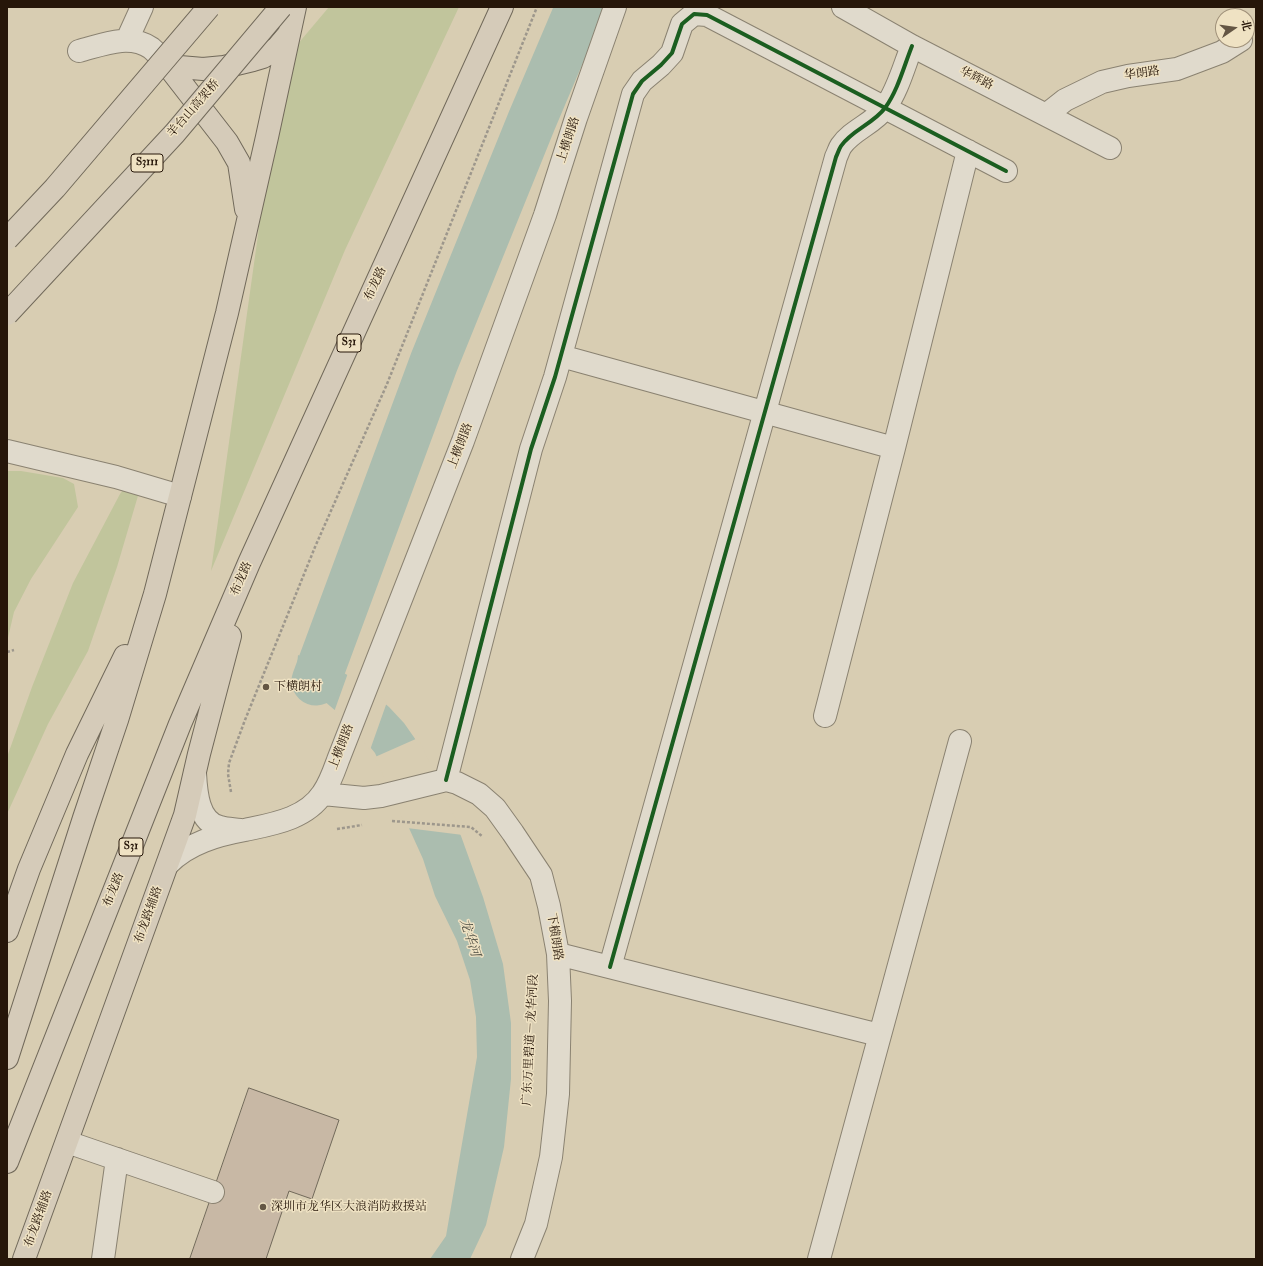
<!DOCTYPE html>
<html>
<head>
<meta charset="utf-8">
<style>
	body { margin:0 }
	#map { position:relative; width:1263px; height:1266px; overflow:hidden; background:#d8cdb2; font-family:"IM FELL Double Pica","Noto Serif SC",serif }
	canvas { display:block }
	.frame { position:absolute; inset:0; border:8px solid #261609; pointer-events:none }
	.north { position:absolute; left:1215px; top:8px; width:40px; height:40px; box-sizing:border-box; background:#efe2c3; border:1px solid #9f9079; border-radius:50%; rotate:77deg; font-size:11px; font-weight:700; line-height:16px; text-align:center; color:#261609 }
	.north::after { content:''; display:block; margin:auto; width:14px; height:18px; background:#645644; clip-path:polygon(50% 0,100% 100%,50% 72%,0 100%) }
</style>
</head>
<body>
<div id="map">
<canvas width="1263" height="1266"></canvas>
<div class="frame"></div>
<div class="north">北</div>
</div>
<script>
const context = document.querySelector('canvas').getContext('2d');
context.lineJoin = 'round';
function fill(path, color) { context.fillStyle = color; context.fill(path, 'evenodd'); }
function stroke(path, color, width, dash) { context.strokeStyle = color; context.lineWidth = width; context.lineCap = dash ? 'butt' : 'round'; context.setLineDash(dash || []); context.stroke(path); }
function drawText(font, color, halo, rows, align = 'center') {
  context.font = font + ' "IM FELL Double Pica","Noto Serif SC",serif'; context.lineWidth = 3; context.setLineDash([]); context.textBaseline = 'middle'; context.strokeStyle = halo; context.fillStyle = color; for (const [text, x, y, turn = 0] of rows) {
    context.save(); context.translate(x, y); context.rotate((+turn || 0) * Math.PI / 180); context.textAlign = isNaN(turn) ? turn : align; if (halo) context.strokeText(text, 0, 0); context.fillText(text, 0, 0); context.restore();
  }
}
const green = new Path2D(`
	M 329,7 L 459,7 L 345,250 L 211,571 L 258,235 L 275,71 Z
	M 7,471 L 21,471 L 63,478 L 74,484 L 78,507 L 31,579 L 14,612 L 7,642 Z
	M 133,476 L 140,489 L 117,567 L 88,651 L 48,724 L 7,814 L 7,757 L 32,687 L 73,583 L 120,494 Z`);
const water = new Path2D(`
	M 298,655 L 315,663 L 332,666 L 361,683 L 389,707 L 404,723 L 418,743 L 461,836 L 483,897 L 503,964 L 511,1023 L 511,1079 L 504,1147 L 486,1225 L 470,1259 L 430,1259 L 446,1236 L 477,1057 L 476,1017 L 470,980 L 457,941 L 435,896 L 423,859 L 375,753 L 351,724 L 323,700 L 295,688 Z`);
const pier = new Path2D(`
	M 348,673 L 362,681 L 387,702 L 370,750 L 350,725 L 334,712 Z
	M 418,738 L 420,742 L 463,835 L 407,828 L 375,757 Z`);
const river = new Path2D(`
	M 316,681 L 434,362 L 532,120 L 580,7`);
const building = new Path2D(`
	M 249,1088 L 339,1120 L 312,1199 L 289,1191 L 266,1259 L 190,1259 Z`);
const path = new Path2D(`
	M 7,652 L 14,650
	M 231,792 L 228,774 L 229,763 L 245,720 L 315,547 L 387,384 L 537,7
	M 392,821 L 471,827 L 483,837
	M 337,829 L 362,825`);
const minor = new Path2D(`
	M 843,7 L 912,46 L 1110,148
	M 127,40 L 142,7
	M 79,51 C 102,45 129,33 151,48 C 157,53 163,60 168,66
	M 1046,115 L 1065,100 L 1102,82 L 1128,76 L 1177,69 L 1222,52 L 1241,40
	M 561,356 L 894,448
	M 7,451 L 116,477 L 180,496
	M 825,716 L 894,448 L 968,151
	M 195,773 C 196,792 198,822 220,827 C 226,829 233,829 240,830
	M 446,780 L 531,449 L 555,377 L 633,94 L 642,81 L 661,65 L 672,53 L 682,24 L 694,14 L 707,15 L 1006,171
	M 323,794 L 364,798 L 381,796 L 446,780 L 457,783 L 479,794 L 495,808 L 513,833 L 541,875 L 549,906 L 558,954 L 560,1001 L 558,1094 L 551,1157 L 536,1224 L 522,1259
	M 168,864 C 188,843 218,835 245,830 C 273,824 306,819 323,793 C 330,783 334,771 338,760 L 463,441 L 545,215 L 576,118 L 615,7
	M 558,954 L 879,1035
	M 610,967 L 836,157 C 838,153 839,149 841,146 C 852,130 873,124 885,108 C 898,90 904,66 912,46
	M 67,1142 L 213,1192
	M 103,1259 L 117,1159
	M 819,1259 L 960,741`);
const major = new Path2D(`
	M 168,66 L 227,142 L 239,163 L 246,209
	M 168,66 L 203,69 L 224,67 L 253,60 L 263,57 L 277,48 L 288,35
	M 7,931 L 29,869 L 77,754 L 125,656
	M 7,1058 L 84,818 L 117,720 L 155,594 L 227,313 L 267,137 L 295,7
	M 7,1162 L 180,724 L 249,563 L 502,7
	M 24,1259 L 185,815 L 199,754 L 230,636`);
const highwayBridge = new Path2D(`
	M 7,239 L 55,188 L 209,7
	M 7,314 L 175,133 L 281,7`);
const cycleway = new Path2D(`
	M 446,780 L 531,449 L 555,377 L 633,94 L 642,81 L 661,65 L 672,53 L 682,24 L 694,14 L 707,15 L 1006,171
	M 610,967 L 836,157 C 838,153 839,149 841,146 C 852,130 873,124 885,108 C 898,90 904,66 912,46`);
const markers = [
	[266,687,4,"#645644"],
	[263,1207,4,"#645644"]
];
const shields = [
	[147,163,32],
	[349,343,24],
	[131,847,24]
];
const shieldNames = [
	["S3111",147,163],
	["S31",349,343],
	["S31",131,847]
];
const streetNames = [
	["华朗路",1142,74,-8],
	["华辉路",976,79,27],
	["羊台山高架桥",194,109,-49],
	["上横朗路",569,140,-72],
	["布龙路",376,284,-65],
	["上横朗路",461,446,-69],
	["布龙路",242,579,-67],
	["上横朗路",342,747,-69],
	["布龙路",114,890,-68],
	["布龙路辅路",149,915,-70],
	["下横朗路",554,937,81],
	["广东万里碧道－龙华河段",531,1040,-87],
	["布龙路辅路",39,1219,-70]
];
const poiNames = [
	["下横朗村",274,687],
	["深圳市龙华区大浪消防救援站",271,1207]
];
const waterNames = [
	["龙华河",469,938,72]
];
fill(green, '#c1c59c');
fill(water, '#abbdaf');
fill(pier, '#d8cdb2');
stroke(river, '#abbdaf', 49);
fill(building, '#c8b8a5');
stroke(building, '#71695a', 1);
stroke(minor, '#8a8271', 24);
stroke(major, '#71695a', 24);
stroke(path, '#9d978c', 2.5, [3, 2]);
stroke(minor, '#e0dacc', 22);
stroke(major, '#d5cbb9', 22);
stroke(highwayBridge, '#71695a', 24, []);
stroke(highwayBridge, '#d5cbb9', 22);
stroke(cycleway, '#1b5e20', 4);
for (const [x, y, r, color] of markers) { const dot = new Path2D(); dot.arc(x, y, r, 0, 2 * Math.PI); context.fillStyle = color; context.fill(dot); stroke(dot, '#efe2c3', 1.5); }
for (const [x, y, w] of shields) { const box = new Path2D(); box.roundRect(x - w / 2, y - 9, w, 18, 3); context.fillStyle = '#efe2c3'; context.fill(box); stroke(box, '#261609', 1); }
drawText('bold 11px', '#261609', null, shieldNames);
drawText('12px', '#261609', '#efe2c3', streetNames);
drawText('12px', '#261609', '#efe2c3', poiNames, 'left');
drawText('italic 13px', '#4e4e43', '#efe2c3', waterNames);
</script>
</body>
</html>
